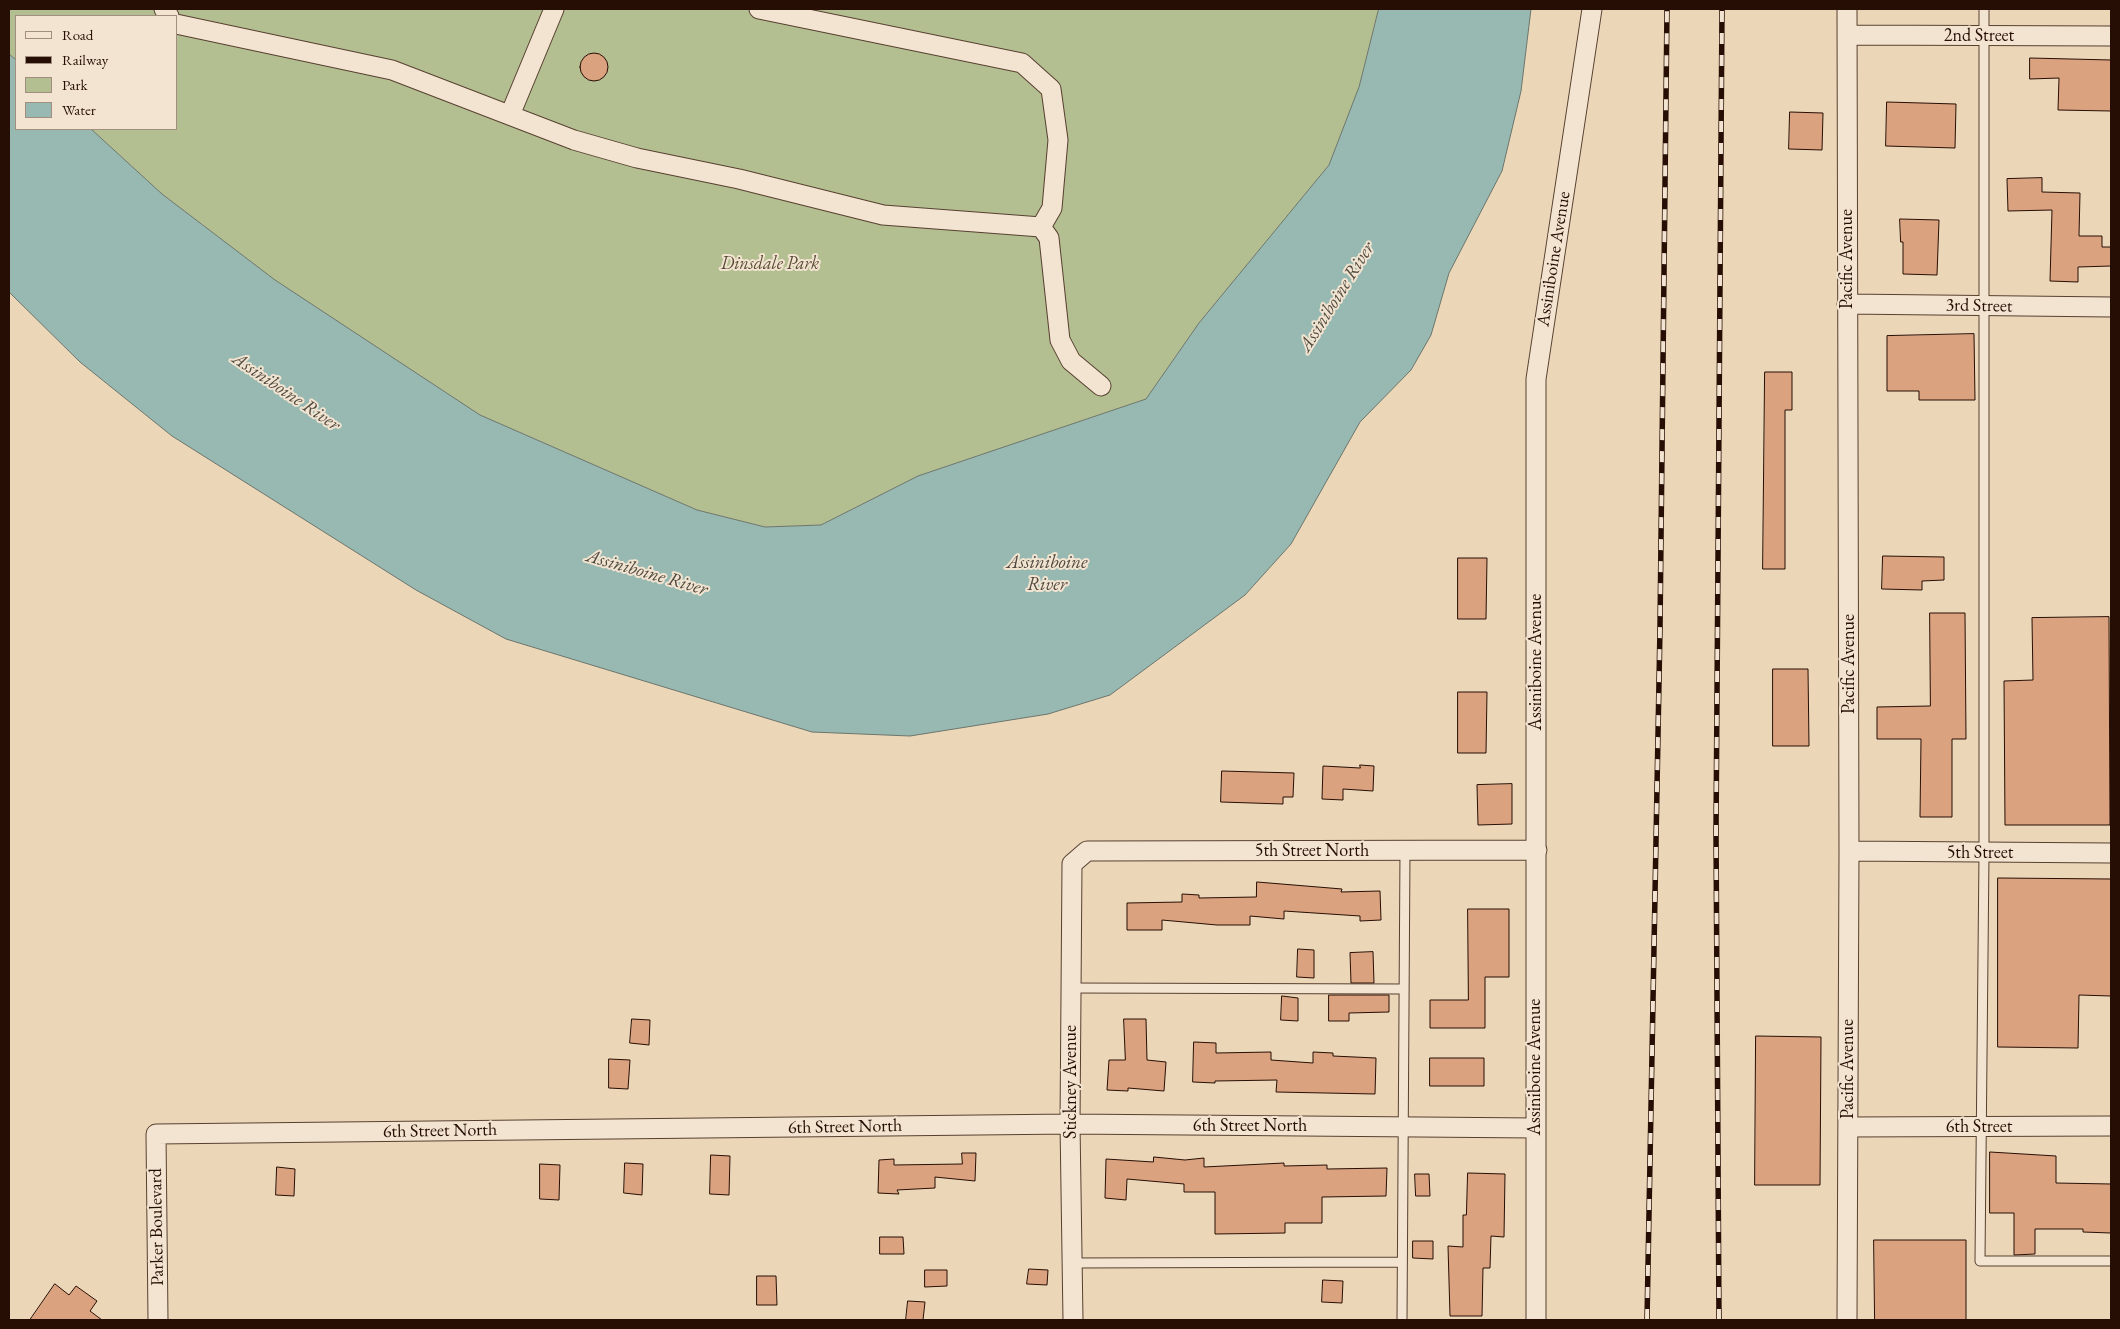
<!DOCTYPE html>
<html>
<head>
<meta charset="utf-8">
<style>
	body { margin:0 }
	#map { position:relative; width:2120px; height:1329px; overflow:hidden; background:#ebd6b7; font-family:"EB Garamond",serif }
	canvas { display:block }
	.frame { position:absolute; inset:0; border:10px solid #270e04; pointer-events:none }
	.legend { position:absolute; left:15px; top:15px; width:162px; height:115px; box-sizing:border-box; background:#f2e4d0; border:1px solid #a18e7e; margin:0; padding:6px 9px; list-style:none; font-size:15px; color:#270e04 }
	.legend li { display:flex; align-items:center; gap:10px; height:25px }
	.legend b { width:25px; border:1px solid #a18e7e }
</style>
</head>
<body>
<div id="map">
<canvas width="2120" height="1329"></canvas>
<div class="frame"></div>
<ul class="legend">
<li><b style="height:6px;background:#f2e4d0"></b>Road</li>
<li><b style="height:6px;background:#270e04"></b>Railway</li>
<li><b style="height:14px;background:#b3be91"></b>Park</li>
<li><b style="height:14px;background:#98b9b2"></b>Water</li>
</ul>
</div>
<script>
const context = document.querySelector('canvas').getContext('2d');
context.lineJoin = 'round';
function fill(path, color) { context.fillStyle = color; context.fill(path, 'evenodd'); }
function stroke(path, color, width, dash) { context.strokeStyle = color; context.lineWidth = width; context.lineCap = dash ? 'butt' : 'round'; context.setLineDash(dash || []); context.stroke(path); }
function drawText(font, color, halo, rows, align = 'center') {
  context.font = font + ' "EB Garamond",serif'; context.lineWidth = 4; context.setLineDash([]); context.textBaseline = 'middle'; context.strokeStyle = halo; context.fillStyle = color; for (const [text, x, y, turn = 0] of rows) {
    context.save(); context.translate(x, y); context.rotate((+turn || 0) * Math.PI / 180); context.textAlign = isNaN(turn) ? turn : align; if (halo) context.strokeText(text, 0, 0); context.fillText(text, 0, 0); context.restore();
  }
}
const green = new Path2D(`
	M 9,9 L 1379,9 L 1359,87 L 1329,165 L 1199,323 L 1146,399 L 918,476 L 821,525 L 765,527 L 697,510 L 480,415 L 275,280 L 162,194 L 91,129 L 176,129 L 176,16 L 16,16 L 16,60 L 9,54 Z`);
const water = new Path2D(`
	M 1379,9 L 1531,9 L 1521,91 L 1502,171 L 1449,273 L 1431,335 L 1411,370 L 1360,422 L 1291,544 L 1245,595 L 1110,695 L 1048,714 L 910,736 L 812,732 L 506,639 L 416,590 L 172,436 L 80,362 L 9,292 L 9,54 L 16,60 L 16,129 L 91,129 L 162,194 L 275,280 L 480,415 L 697,510 L 765,527 L 821,525 L 918,476 L 1146,399 L 1199,323 L 1329,165 L 1359,87 Z`);
const building = new Path2D(`
	M580 67a14 14 0 1 1 28 0a14 14 0 1 1-28 0Z
	M 2030,58 L 2111,60 L 2111,111 L 2058,110 L 2059,78 L 2030,79 Z
	M 1887,102 L 1956,104 L 1955,148 L 1886,146 Z
	M 1790,112 L 1823,113 L 1822,150 L 1789,149 Z
	M 2042,178 L 2042,192 L 2080,193 L 2079,236 L 2102,236 L 2102,247 L 2111,247 L 2111,266 L 2078,267 L 2078,282 L 2050,281 L 2052,210 L 2008,211 L 2007,179 Z
	M 1900,219 L 1939,220 L 1937,275 L 1903,274 L 1903,242 L 1901,242 Z
	M 1974,334 L 1975,400 L 1919,400 L 1919,391 L 1887,391 L 1887,336 Z
	M 1765,372 L 1792,372 L 1792,410 L 1785,410 L 1785,569 L 1763,569 Z
	M 1883,556 L 1944,557 L 1944,580 L 1922,581 L 1922,590 L 1882,589 Z
	M 1458,558 L 1487,558 L 1486,619 L 1458,619 Z
	M 1930,613 L 1965,613 L 1966,739 L 1952,739 L 1952,817 L 1920,817 L 1921,739 L 1877,739 L 1877,707 L 1930,706 Z
	M 2109,617 L 2110,825 L 2005,825 L 2004,681 L 2033,680 L 2032,618 Z
	M 1773,669 L 1808,669 L 1809,746 L 1773,746 Z
	M 1458,692 L 1487,692 L 1486,753 L 1458,753 Z
	M 1360,765 L 1374,766 L 1373,791 L 1343,789 L 1343,800 L 1322,799 L 1323,766 L 1360,768 Z
	M 1222,771 L 1294,773 L 1293,797 L 1283,797 L 1283,804 L 1221,802 Z
	M 1512,784 L 1512,824 L 1478,825 L 1477,785 Z
	M 1998,878 L 2111,879 L 2111,996 L 2079,995 L 2078,1048 L 1998,1047 Z
	M 1257,882 L 1342,889 L 1341,892 L 1380,891 L 1381,920 L 1360,921 L 1360,916 L 1284,911 L 1284,919 L 1250,916 L 1250,925 L 1217,925 L 1162,920 L 1162,930 L 1127,930 L 1127,903 L 1182,902 L 1182,894 L 1199,895 L 1199,898 L 1256,897 Z
	M 1468,909 L 1509,909 L 1509,977 L 1485,977 L 1485,1028 L 1430,1028 L 1430,1000 L 1468,1000 Z
	M 1298,949 L 1314,950 L 1314,978 L 1297,977 Z
	M 1373,952 L 1374,983 L 1351,983 L 1350,953 Z
	M 1329,995 L 1389,995 L 1389,1012 L 1349,1013 L 1349,1021 L 1329,1021 Z
	M 1282,996 L 1298,998 L 1298,1021 L 1281,1020 Z
	M 632,1019 L 650,1020 L 649,1045 L 630,1043 Z
	M 1124,1019 L 1146,1019 L 1147,1060 L 1166,1062 L 1164,1091 L 1128,1088 L 1128,1091 L 1107,1090 L 1109,1060 L 1125,1060 Z
	M 1756,1036 L 1821,1037 L 1820,1185 L 1755,1185 Z
	M 1194,1042 L 1216,1043 L 1216,1053 L 1271,1052 L 1271,1060 L 1313,1063 L 1313,1052 L 1333,1053 L 1333,1056 L 1376,1058 L 1375,1094 L 1276,1092 L 1277,1080 L 1215,1081 L 1215,1083 L 1193,1082 Z
	M 1430,1058 L 1484,1058 L 1484,1086 L 1430,1086 Z
	M 609,1059 L 630,1060 L 628,1089 L 609,1088 Z
	M 1990,1152 L 2056,1156 L 2056,1183 L 2111,1184 L 2111,1233 L 2083,1232 L 2083,1229 L 2035,1229 L 2035,1254 L 2014,1255 L 2014,1213 L 1990,1213 Z
	M 962,1153 L 976,1153 L 975,1181 L 935,1177 L 935,1188 L 897,1190 L 899,1194 L 878,1193 L 879,1160 L 894,1159 L 894,1165 L 962,1164 Z
	M 711,1155 L 730,1156 L 729,1195 L 710,1194 Z
	M 1154,1157 L 1185,1160 L 1204,1158 L 1204,1167 L 1284,1163 L 1284,1166 L 1327,1165 L 1327,1169 L 1387,1168 L 1386,1196 L 1322,1197 L 1322,1223 L 1285,1223 L 1285,1233 L 1215,1234 L 1215,1192 L 1184,1192 L 1184,1184 L 1127,1179 L 1126,1200 L 1105,1198 L 1106,1159 L 1153,1162 Z
	M 625,1163 L 643,1164 L 642,1195 L 624,1193 Z
	M 540,1164 L 560,1165 L 559,1200 L 540,1199 Z
	M 277,1167 L 295,1169 L 294,1196 L 276,1195 Z
	M 1468,1173 L 1505,1174 L 1504,1237 L 1491,1236 L 1490,1268 L 1483,1268 L 1482,1316 L 1450,1316 L 1448,1246 L 1463,1247 L 1463,1215 L 1466,1215 Z
	M 1415,1174 L 1429,1174 L 1430,1196 L 1416,1196 Z
	M 880,1237 L 903,1237 L 904,1254 L 880,1254 Z
	M 1874,1240 L 1966,1240 L 1966,1320 L 1875,1320 Z
	M 1413,1241 L 1433,1241 L 1433,1259 L 1413,1258 Z
	M 1029,1269 L 1048,1270 L 1047,1285 L 1027,1284 Z
	M 925,1270 L 947,1270 L 947,1286 L 925,1287 Z
	M 757,1276 L 776,1276 L 777,1305 L 757,1305 Z
	M 1323,1280 L 1343,1281 L 1342,1303 L 1322,1302 Z
	M 55,1284 L 69,1295 L 76,1286 L 97,1301 L 90,1311 L 102,1320 L 30,1320 Z
	M 908,1301 L 925,1302 L 923,1320 L 906,1320 Z`);
const service = new Path2D(`
	M 1984,9 L 1984,853 L 1980,1261 L 2111,1261
	M 1071,988 L 1404,989
	M 1072,1263 L 1402,1262
	M 1402,1320 L 1405,851`);
const minor = new Path2D(`
	M 164,9 L 169,16
	M 1847,9 L 1849,851 L 1847,1320
	M 176,24 L 392,70 L 574,140 L 637,158 L 739,179 L 883,215 L 1041,227 L 1052,208 L 1058,140 L 1051,89 L 1022,63 L 759,9
	M 1847,35 L 2111,36
	M 510,115 L 554,9
	M 1041,227 L 1049,238 L 1060,340 L 1071,361 L 1101,386
	M 1847,304 L 2111,307
	M 1849,851 L 2111,853
	M 1848,1127 L 2111,1126
	M 158,1320 L 156,1134 L 1070,1124 L 1535,1128
	M 1073,1320 L 1070,1124 L 1072,864 L 1087,851 L 1537,850
	M 1536,1320 L 1536,379 L 1592,9`);
const rail = new Path2D(`
	M 1647,1320 L 1660,628 L 1667,9
	M 1719,1320 L 1716,832 L 1722,9`);
const streetNames = [
	["2nd Street",1979,36],
	["Assiniboine Avenue",1554,259,-81],
	["Pacific Avenue",1847,259,-90],
	["3rd Street",1979,306,1],
	["Assiniboine Avenue",1536,662,-90],
	["Pacific Avenue",1849,664,-90],
	["5th Street North",1312,851],
	["5th Street",1980,853],
	["Assiniboine Avenue",1535,1067,-90],
	["Pacific Avenue",1848,1069,-90],
	["Stickney Avenue",1071,1082,-90],
	["6th Street North",1250,1126],
	["6th Street North",845,1127,-1],
	["6th Street",1979,1127],
	["6th Street North",440,1131,-1],
	["Parker Boulevard",157,1227,-91]
];
const parkNames = [
	["Dinsdale Park",770,264]
];
const waterNames = [
	["Assiniboine River",1337,297,-58],
	["Assiniboine River",286,392,34],
	["Assiniboine",1047,563],
	["River",1047,585],
	["Assiniboine River",647,573,16]
];
fill(green, '#b3be91');
fill(water, '#98b9b2');
stroke(water, '#6b756c', 1);
fill(building, '#dba280');
stroke(building, '#270e04', 1);
stroke(service, '#584031', 11);
stroke(minor, '#584031', 21);
stroke(service, '#f2e4d0', 9);
stroke(minor, '#f2e4d0', 19);
stroke(rail, '#270e04', 5.5);
stroke(rail, '#f2e4d0', 4, [11]);
drawText('18px', '#270e04', '#f2e4d0', streetNames);
drawText('italic 18px', '#584c35', '#f2e4d0', parkNames);
drawText('italic 19px', '#4f4a41', '#f2e4d0', waterNames);
</script>
</body>
</html>
